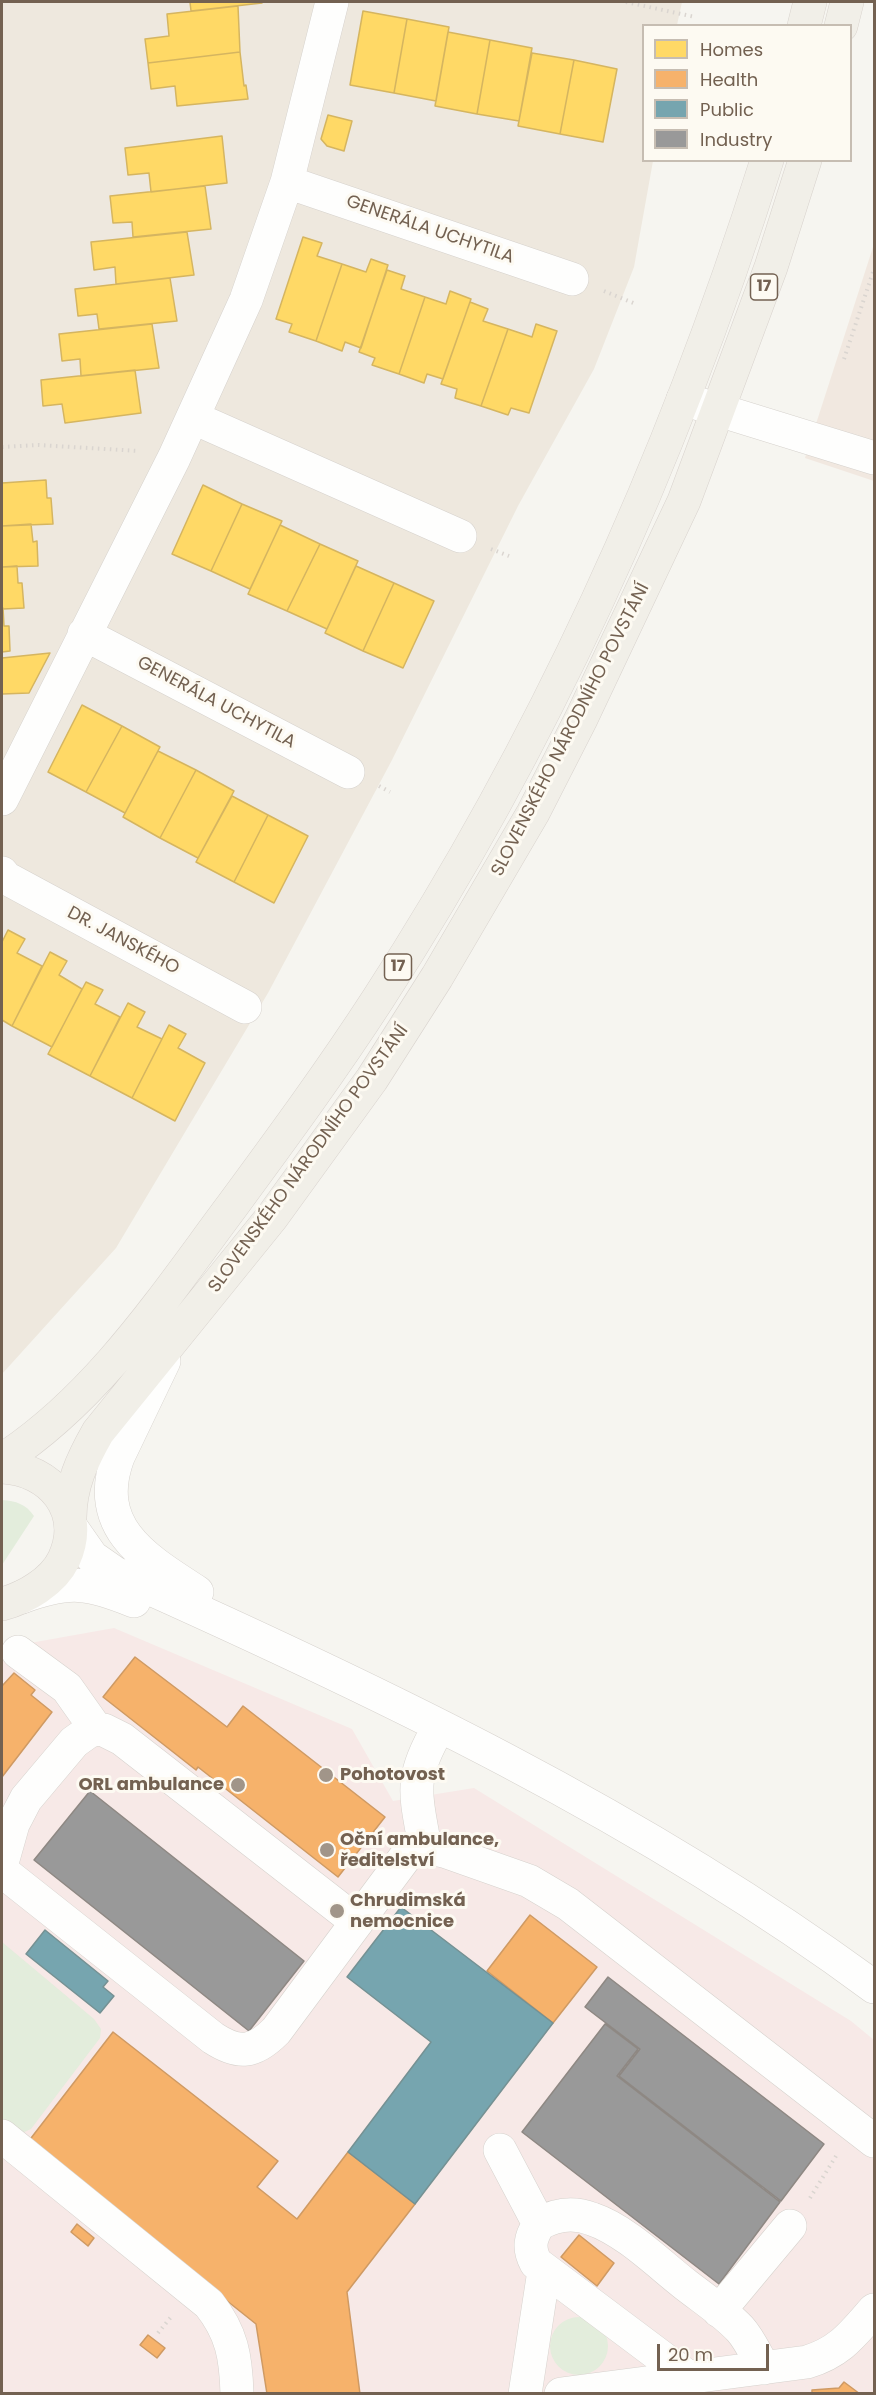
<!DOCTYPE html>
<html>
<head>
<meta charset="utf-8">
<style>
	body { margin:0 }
	#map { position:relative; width:876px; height:2395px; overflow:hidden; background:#f6f5f0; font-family:Poppins,sans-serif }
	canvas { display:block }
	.frame { position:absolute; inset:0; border:3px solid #736151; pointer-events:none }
	.legend { position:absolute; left:642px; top:24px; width:210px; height:138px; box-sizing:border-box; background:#fdfaf2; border:2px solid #c6bdb2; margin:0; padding:8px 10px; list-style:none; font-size:18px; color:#736151 }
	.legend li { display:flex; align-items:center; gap:12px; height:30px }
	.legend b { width:30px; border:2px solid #c6bdb2 }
	.scale { position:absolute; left:657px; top:2344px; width:112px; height:27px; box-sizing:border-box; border:3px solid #736151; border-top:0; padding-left:8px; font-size:18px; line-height:21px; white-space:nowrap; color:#736151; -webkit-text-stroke:4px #fdfaf2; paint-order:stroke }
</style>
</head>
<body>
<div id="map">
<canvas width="876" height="2395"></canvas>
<div class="frame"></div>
<ul class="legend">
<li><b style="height:16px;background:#ffd966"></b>Homes</li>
<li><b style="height:16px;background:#f6b26b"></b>Health</li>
<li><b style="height:16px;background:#76a5af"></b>Public</li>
<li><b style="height:16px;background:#999"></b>Industry</li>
</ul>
<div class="scale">20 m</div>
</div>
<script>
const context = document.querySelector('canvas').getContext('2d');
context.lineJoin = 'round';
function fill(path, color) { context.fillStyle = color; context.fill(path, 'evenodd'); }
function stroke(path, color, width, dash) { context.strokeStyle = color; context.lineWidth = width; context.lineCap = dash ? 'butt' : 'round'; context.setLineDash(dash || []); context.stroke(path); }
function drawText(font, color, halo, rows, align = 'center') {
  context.font = font + ' Poppins,sans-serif'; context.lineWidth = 6; context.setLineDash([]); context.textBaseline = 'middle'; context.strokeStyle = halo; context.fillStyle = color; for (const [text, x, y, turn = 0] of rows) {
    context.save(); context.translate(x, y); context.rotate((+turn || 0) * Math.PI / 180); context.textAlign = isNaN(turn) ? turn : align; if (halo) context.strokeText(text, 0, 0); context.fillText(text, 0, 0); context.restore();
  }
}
const residential = new Path2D(`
	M 2,2 L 682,2 L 677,25 L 644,26 L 644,160 L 653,161 L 634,267 L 594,369 L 518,506 L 392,760 L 268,993 L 116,1248 L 2,1374 Z`);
const commercial = new Path2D(`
	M 874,244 L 874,481 L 805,458 Z`);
const medical = new Path2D(`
	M 114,1628 L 352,1729 L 393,1801 L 474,1788 L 851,2021 L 874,2040 L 874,2393 L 2,2394 L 2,1648 Z`);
const green = new Path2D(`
	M 2,1500 C 16,1501 26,1504 34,1516 L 2,1565 Z
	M 2,1942 L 94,2019 L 101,2029 L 100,2038 L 31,2129 L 20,2134 L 2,2123 Z
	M550 2346a29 29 0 1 1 58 0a29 29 0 1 1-58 0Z`);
const homes = new Path2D(`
	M 190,2 L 262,2 L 262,3 L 191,11 Z
	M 238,6 L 240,52 L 148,63 L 145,39 L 169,36 L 167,14 Z
	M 363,11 L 407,19 L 394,93 L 350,85 Z
	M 407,19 L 449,27 L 436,101 L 394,93 Z
	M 448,32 L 490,40 L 477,114 L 435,106 Z
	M 490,40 L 532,48 L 519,121 L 477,114 Z
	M 240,52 L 244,86 L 246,85 L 248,99 L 177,106 L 175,86 L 151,89 L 148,63 Z
	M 532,53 L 574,60 L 560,134 L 518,126 Z
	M 574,60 L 617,69 L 603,142 L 560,134 Z
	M 328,115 L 352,121 L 344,151 L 327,146 L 321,139 Z
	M 222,136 L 227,183 L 151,192 L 149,173 L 128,175 L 125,148 Z
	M 205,186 L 211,229 L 133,237 L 132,222 L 113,223 L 110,196 Z
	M 187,232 L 194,275 L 116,284 L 115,267 L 94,270 L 91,242 Z
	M 303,237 L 322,243 L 317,256 L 342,264 L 316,341 L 289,332 L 292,324 L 276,319 Z
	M 371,259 L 388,265 L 361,348 L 345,342 L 342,351 L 316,341 L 342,264 L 366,272 Z
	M 387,270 L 405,276 L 401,289 L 425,297 L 399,374 L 372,365 L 375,358 L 359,352 Z
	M 170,278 L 177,321 L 99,329 L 97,314 L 78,316 L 75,289 Z
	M 450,291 L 471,299 L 443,379 L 427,374 L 424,383 L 399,374 L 425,297 L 446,304 Z
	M 470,302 L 488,309 L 483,321 L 508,329 L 481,406 L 455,398 L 457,389 L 441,384 Z
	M 152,324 L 159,368 L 81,376 L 80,359 L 62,361 L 59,334 Z
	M 536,324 L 557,331 L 529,413 L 511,408 L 508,415 L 481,406 L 508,329 L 532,337 Z
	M 135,370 L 141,413 L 65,423 L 62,404 L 43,406 L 41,380 Z
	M 46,480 L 47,498 L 51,498 L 53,524 L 2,526 L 2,483 Z
	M 203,485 L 242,504 L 211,571 L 172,554 Z
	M 242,504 L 282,521 L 250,589 L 211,571 Z
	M 31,524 L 33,542 L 37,541 L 38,566 L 2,567 L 2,526 Z
	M 280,525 L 320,544 L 287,611 L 248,594 Z
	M 320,544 L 358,561 L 327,629 L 287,611 Z
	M 17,566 L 18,583 L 22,583 L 24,608 L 3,609 L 2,608 L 2,567 Z
	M 356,566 L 394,583 L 363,651 L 325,633 Z
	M 394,583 L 434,601 L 403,668 L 363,651 Z
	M 2,608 L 3,608 L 4,626 L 9,626 L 10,651 L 2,652 Z
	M 50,653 L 29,693 L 2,694 L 2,658 Z
	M 82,705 L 122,726 L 86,792 L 48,772 Z
	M 122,726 L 160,747 L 125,813 L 86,792 Z
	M 158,751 L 196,770 L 160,838 L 123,817 Z
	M 196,770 L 234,791 L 198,858 L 160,838 Z
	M 232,796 L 268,815 L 234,882 L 196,862 Z
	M 268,815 L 308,836 L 274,903 L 234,882 Z
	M 8,930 L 25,939 L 17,953 L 42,966 L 12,1026 L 2,1020 L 2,942 Z
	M 50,952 L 67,961 L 59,975 L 82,989 L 52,1047 L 12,1026 Z
	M 86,982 L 103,990 L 95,1004 L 120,1017 L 90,1076 L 48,1054 Z
	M 128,1003 L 145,1012 L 137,1027 L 162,1039 L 132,1098 L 90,1076 Z
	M 169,1025 L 186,1034 L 178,1048 L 205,1063 L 175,1121 L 132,1098 Z`);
const health = new Path2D(`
	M 135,1657 L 227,1727 L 243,1706 L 385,1817 L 338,1877 L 198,1767 L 196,1770 L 103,1697 Z
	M 14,1673 L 35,1690 L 31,1695 L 52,1712 L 2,1777 L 2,1686 Z
	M 530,1915 L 597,1967 L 553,2023 L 487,1971 Z
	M 113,2032 L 278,2161 L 257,2187 L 297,2219 L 348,2152 L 415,2204 L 347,2292 L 360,2394 L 267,2394 L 256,2324 L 28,2142 Z
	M 77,2224 L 94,2238 L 88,2246 L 71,2232 Z
	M 579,2235 L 614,2263 L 597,2286 L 561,2257 Z
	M 148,2335 L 165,2348 L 157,2358 L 140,2345 Z
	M 844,2382 L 860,2394 L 812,2394 L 812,2390 L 839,2388 Z`);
const public = new Path2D(`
	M 401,1907 L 553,2023 L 415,2204 L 348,2152 L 431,2042 L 347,1977 Z
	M 45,1930 L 108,1981 L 103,1987 L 114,1996 L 100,2013 L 26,1954 Z`);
const industry = new Path2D(`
	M 90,1791 L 304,1961 L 249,2031 L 34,1860 Z
	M 608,1977 L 824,2144 L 781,2201 L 619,2076 L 640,2049 L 585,2007 Z
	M 605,2024 L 638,2049 L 617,2076 L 780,2202 L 719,2284 L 522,2132 Z`);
const path = new Path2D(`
	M 626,2 L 695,17
	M 604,291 L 636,304
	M 844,359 L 874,269
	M 2,447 L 38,445 L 139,451
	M 491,549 L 509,556
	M 379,786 L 390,792
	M 810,2198 L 836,2156
	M 158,2333 L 171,2317`);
const minor = new Path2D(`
	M 287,182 L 572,279
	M 683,399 L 874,458
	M 194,418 L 460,536
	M 84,634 L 348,772
	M 2,799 L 174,458 L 246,300 L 287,182 L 332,2
	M 2,873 L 6,878 L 245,1007
	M 164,1361 L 118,1457 C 92,1528 146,1559 197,1592
	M 71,1527 L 92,1557 L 115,1573 C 375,1689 644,1817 874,1987
	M 22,1597 C 71,1579 87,1583 134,1601
	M 96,1729 L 104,1730 L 122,1739 L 357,1922
	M 425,1847 C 415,1791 409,1778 439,1727
	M 2,1863 L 13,1824 L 26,1799 L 74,1742 L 88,1732 L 96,1729 L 67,1688 L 18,1652
	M 2,1871 L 213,2038 C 239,2055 254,2053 276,2031 L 409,1852 L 425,1847 L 444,1851 L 529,1881 L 568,1904 L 874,2141
	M 2,2136 L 209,2304 C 232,2333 236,2357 237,2394
	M 500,2150 L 539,2224 C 530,2238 528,2248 536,2263 L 688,2377
	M 539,2224 C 556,2214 574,2212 592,2219 C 625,2230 659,2264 686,2285 C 704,2299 724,2312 740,2329 C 750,2340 756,2355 764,2368
	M 719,2311 L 790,2226
	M 525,2394 L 544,2271
	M 561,2394 L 807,2362 C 840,2352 852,2335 874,2310`);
const major = new Path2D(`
	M 804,26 L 810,2
	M 841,26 L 847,2
	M 2,1460 C 98,1398 164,1297 232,1206 C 282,1138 332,1070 378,999 C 546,740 674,456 767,160
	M 2,1467 C 51,1469 86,1511 64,1559 C 53,1582 25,1598 2,1604
	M 70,1518 C 70,1486 82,1460 98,1432 L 272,1217 L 372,1079 L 437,977 L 533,813 L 581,719 L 684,501 L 771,267 L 805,160`);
const markers = [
	[326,1775,8,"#a19589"],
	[238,1785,8,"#a19589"],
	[327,1850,8,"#a19589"],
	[337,1911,8,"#a19589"]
];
const shields = [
	[764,287,27],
	[398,967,27]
];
const shieldNames = [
	["17",764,287],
	["17",398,967]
];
const streetNames = [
	["GENERÁLA UCHYTILA",430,230,19],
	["GENERÁLA UCHYTILA",216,703,28],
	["SLOVENSKÉHO NÁRODNÍHO POVSTÁNÍ",571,730,-63],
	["DR. JANSKÉHO",123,941,28],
	["SLOVENSKÉHO NÁRODNÍHO POVSTÁNÍ",309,1159,-54]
];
const poiNames = [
	["Pohotovost",340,1775],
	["ORL ambulance",224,1785,"right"],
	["Oční ambulance,",340,1840],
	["ředitelství",340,1861],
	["Chrudimská",350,1901],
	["nemocnice",350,1922]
];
fill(residential, '#eee8de');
fill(commercial, '#f1e8e0');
fill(medical, '#f7e9e7');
fill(green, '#e3eddc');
fill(homes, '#ffd966');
stroke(homes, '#d5b560', 1.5);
fill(health, '#f6b26b');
stroke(health, '#cf9a63', 1.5);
fill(public, '#76a5af');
stroke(public, '#759193', 1.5);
fill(industry, '#999');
stroke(industry, '#8e8883', 1.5);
stroke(minor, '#d6d2cd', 34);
stroke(major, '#d8d2cd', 34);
stroke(path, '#dad5d0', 4, [1.5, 4.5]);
stroke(minor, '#fefefd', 33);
stroke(major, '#f1efe8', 33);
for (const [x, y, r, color] of markers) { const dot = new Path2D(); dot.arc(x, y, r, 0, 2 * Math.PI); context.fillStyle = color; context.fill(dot); stroke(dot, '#fdfaf2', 2); }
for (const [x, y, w] of shields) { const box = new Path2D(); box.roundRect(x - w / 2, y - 13, w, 26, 4.5); context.fillStyle = '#fdfaf2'; context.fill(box); stroke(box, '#736151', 1.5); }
drawText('bold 16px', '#736151', null, shieldNames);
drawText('18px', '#736151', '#fdfaf2', streetNames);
drawText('bold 18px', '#736151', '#fdfaf2', poiNames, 'left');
</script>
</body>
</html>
